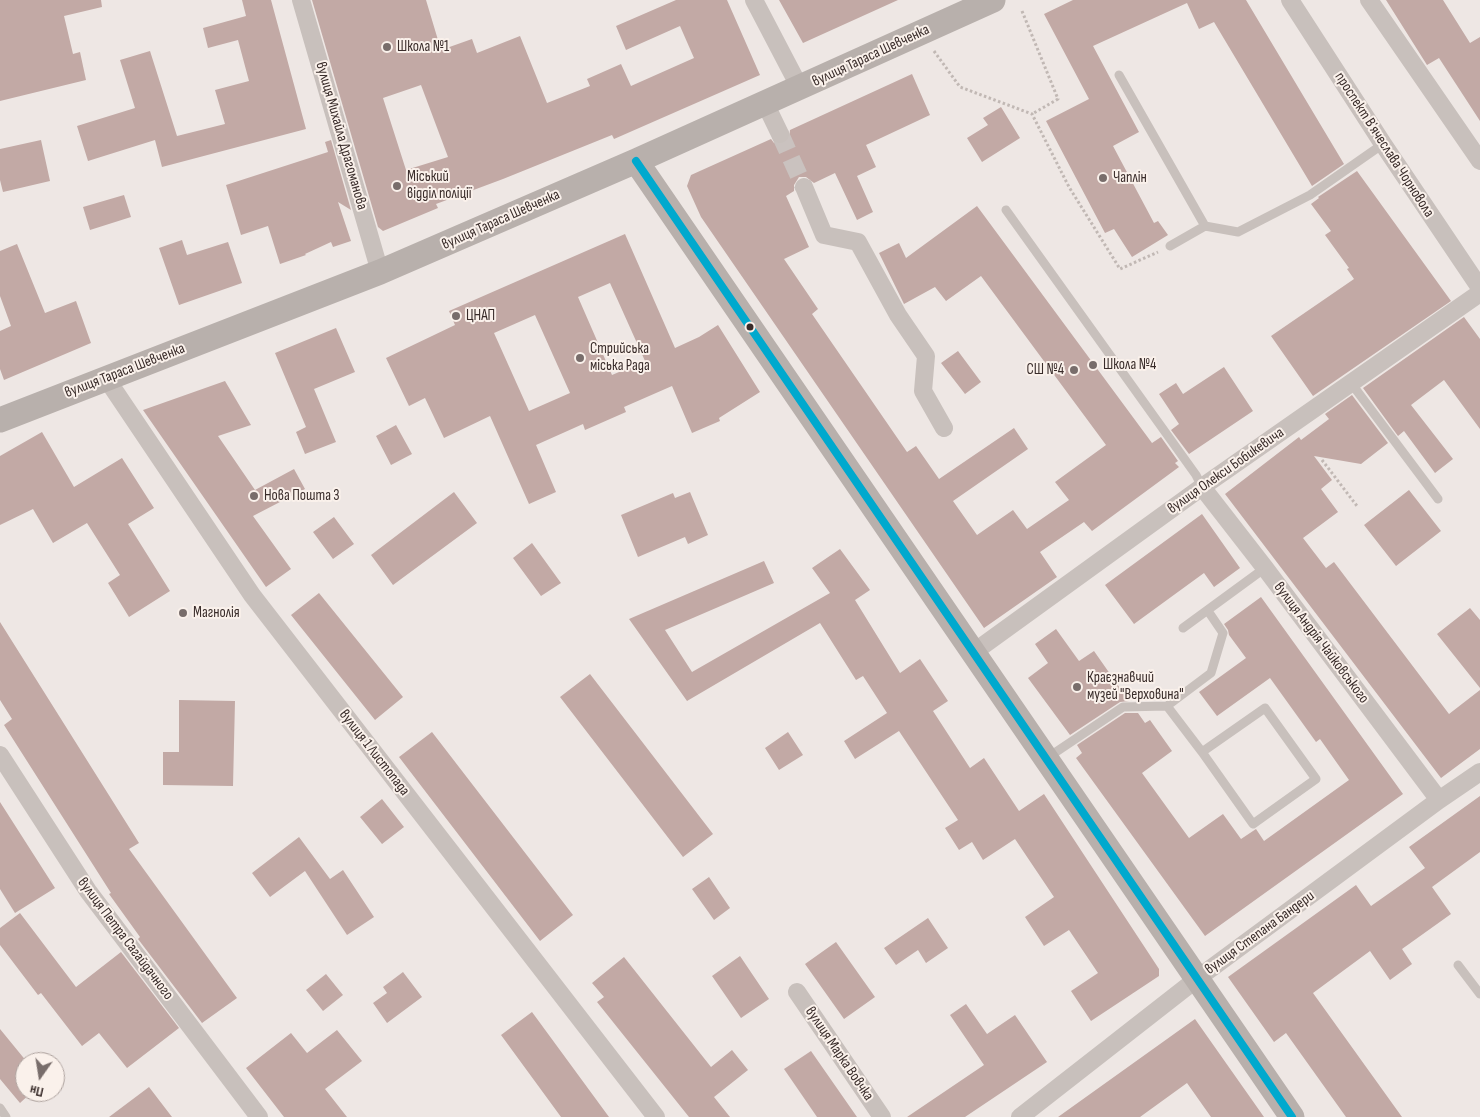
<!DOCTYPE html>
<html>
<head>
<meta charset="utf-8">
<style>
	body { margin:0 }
	#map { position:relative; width:1480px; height:1117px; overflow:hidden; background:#eee7e4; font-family:"Sofia Sans Condensed",sans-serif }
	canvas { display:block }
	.north { position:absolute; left:15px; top:1052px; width:50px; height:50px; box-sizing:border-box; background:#faf1eb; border:1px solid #ada29e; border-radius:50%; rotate:193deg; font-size:14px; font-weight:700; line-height:20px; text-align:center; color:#392c2a }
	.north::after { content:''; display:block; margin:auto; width:18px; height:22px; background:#786d6b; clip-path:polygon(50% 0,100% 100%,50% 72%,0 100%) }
</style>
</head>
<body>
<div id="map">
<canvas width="1480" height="1117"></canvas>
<div class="north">Пн</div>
</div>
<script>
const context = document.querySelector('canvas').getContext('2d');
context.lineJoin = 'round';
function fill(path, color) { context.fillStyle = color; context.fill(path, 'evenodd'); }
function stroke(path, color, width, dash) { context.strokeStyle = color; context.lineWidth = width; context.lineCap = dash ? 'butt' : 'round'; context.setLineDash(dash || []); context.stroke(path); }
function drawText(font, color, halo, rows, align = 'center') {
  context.font = font + ' "Sofia Sans Condensed",sans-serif'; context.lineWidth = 4; context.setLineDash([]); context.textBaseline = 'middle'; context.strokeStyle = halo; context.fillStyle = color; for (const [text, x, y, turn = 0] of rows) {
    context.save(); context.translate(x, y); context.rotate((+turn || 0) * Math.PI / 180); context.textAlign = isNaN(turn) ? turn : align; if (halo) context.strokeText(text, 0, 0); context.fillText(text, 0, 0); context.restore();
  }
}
const building = new Path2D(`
	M 0,0 L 101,0 L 102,7 L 64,16 L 73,54 L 80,52 L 86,80 L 0,101 Z
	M 242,0 L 271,0 L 306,129 L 162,167 L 155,140 L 88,161 L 77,126 L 135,108 L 120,60 L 150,51 L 177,136 L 225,124 L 215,90 L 249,81 L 238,40 L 208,48 L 203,28 L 246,16 Z
	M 312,0 L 426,0 L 441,50 L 472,39 L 477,53 L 520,36 L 547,103 L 590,86 L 587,79 L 621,64 L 631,86 L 694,58 L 680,26 L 626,50 L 616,26 L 676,0 L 727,0 L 760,75 L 614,139 L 612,135 L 503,179 L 436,204 L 438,208 L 383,231 L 378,227 ZM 421,85 L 448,157 L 406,170 L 383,98 Z
	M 779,0 L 898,0 L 803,43 Z
	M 1073,0 L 1246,0 L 1344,164 L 1312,186 L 1214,22 L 1199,29 L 1187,3 L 1093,46 L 1139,132 L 1113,146 L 1154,223 L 1158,221 L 1168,235 L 1132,257 L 1114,229 L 1105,233 L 1046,121 L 1089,99 L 1044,14 Z
	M 1386,0 L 1443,0 L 1470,43 L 1480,37 L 1480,121 L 1439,58 L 1427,65 Z
	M 912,74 L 930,115 L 866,145 L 876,167 L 857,176 L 873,212 L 857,220 L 835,173 L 814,183 L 806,177 L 799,177 L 794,185 L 794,191 L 786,196 L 809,247 L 784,259 L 818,309 L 812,314 L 907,452 L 916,446 L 939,479 L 1014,428 L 1028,449 L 953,501 L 977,535 L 1013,510 L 1027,529 L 1069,500 L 1055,482 L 1106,445 L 981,276 L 946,301 L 935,287 L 904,304 L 879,253 L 899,243 L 906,258 L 977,206 L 1152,443 L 1161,437 L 1178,461 L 1175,463 L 1179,467 L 1092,531 L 1084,522 L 1040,552 L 1057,577 L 984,628 L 701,217 L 687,186 L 691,175 L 771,139 L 774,143 L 784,144 L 789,140 L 790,130 Z
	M 1001,107 L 1020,138 L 982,162 L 967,138 L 988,125 L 983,118 Z
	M 41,140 L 50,181 L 3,192 L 0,180 L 0,149 Z
	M 331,140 L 351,210 L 338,202 L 351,241 L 333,247 L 331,242 L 305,254 L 306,255 L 280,264 L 268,226 L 241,235 L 226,185 L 328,152 L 325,142 Z
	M 1357,171 L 1451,301 L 1313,396 L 1271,336 L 1354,279 L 1347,269 L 1349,268 L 1325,235 L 1331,231 L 1311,204 L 1319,198 L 1318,197 Z
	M 124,195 L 131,217 L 90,230 L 83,207 Z
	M 625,234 L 675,348 L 699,337 L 718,325 L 760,392 L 719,418 L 720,421 L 692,433 L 672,386 L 624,407 L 626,412 L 585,430 L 583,424 L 536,445 L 556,492 L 529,504 L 490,416 L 444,438 L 425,398 L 409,406 L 386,358 L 455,325 L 449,311 ZM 610,283 L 645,361 L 612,375 L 578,297 ZM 535,315 L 570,393 L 529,411 L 494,333 Z
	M 182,240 L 187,255 L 228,242 L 242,283 L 179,305 L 159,248 Z
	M 17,244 L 45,313 L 76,301 L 91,343 L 4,380 L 0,369 L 0,331 L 11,326 L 0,296 L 0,251 Z
	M 1464,317 L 1480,339 L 1480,429 L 1444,380 L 1411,405 L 1453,459 L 1435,473 L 1404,431 L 1398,436 L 1363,388 Z
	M 336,328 L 355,372 L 314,389 L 336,442 L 305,454 L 296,432 L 306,427 L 275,353 Z
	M 958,351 L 981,382 L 965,394 L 941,363 Z
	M 1224,367 L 1253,411 L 1189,454 L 1171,430 L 1179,424 L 1159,394 L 1176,383 L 1183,394 Z
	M 225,381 L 251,425 L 218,436 L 255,490 L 294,469 L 305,489 L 253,516 L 291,569 L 266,587 L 143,410 Z
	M 1352,395 L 1388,443 L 1361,464 L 1314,456 L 1332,480 L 1321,489 L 1338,512 L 1303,538 L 1326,568 L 1334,562 L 1449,714 L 1480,690 L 1480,749 L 1441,778 L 1225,494 L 1299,437 L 1301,440 L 1329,419 L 1325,414 Z
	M 396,425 L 412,454 L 391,465 L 376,436 Z
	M 42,432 L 74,487 L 122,458 L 154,508 L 128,524 L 170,591 L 129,617 L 108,583 L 120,575 L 87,523 L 53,543 L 33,509 L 0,525 L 0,456 Z
	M 1409,490 L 1441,531 L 1396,566 L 1364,525 Z
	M 454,492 L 477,523 L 393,585 L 371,555 Z
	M 690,492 L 708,535 L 688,544 L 685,537 L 638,557 L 621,515 L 673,493 L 675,498 Z
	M 1202,514 L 1240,568 L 1214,587 L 1204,573 L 1134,624 L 1105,585 Z
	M 334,517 L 354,544 L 333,559 L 313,532 Z
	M 532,543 L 561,583 L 541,596 L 513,558 Z
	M 840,549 L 870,590 L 855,600 L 900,673 L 920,659 L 948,701 L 933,711 L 970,768 L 984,758 L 1019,811 L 1044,794 L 1159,969 L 1159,976 L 1091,1021 L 1071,991 L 1098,973 L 1069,930 L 1044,946 L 1025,917 L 1054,897 L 1015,839 L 983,860 L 972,842 L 959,850 L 945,828 L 958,820 L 899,731 L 855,759 L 844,741 L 887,713 L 863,676 L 856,680 L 820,623 L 687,701 L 629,619 L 764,561 L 774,583 L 665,630 L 692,672 L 830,593 L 812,568 Z
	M 319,593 L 403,697 L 375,720 L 291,615 Z
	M 1261,597 L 1403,794 L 1205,936 L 1076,758 L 1082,753 L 1077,745 L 1125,713 L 1138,713 L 1145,723 L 1150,720 L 1172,751 L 1142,773 L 1189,838 L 1223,814 L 1241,839 L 1256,829 L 1264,841 L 1349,780 L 1320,739 L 1316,742 L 1270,678 L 1217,716 L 1199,692 L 1246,658 L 1229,635 L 1228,630 L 1224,624 Z
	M 1470,608 L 1480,620 L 1480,688 L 1437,634 Z
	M 0,622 L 139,843 L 129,849 L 237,998 L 202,1023 L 138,939 L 140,937 L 109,894 L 111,893 L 4,725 L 12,719 L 0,700 Z
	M 1056,629 L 1079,661 L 1094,651 L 1129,701 L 1120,702 L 1070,735 L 1028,678 L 1048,663 L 1035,644 Z
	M 590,674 L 713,834 L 683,857 L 560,697 Z
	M 179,700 L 235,701 L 233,786 L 163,785 L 163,752 L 179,752 Z
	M 432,732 L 573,915 L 540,941 L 399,757 Z
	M 788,732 L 803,755 L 779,770 L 765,748 Z
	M 1480,796 L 1480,852 L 1432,887 L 1451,914 L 1402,949 L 1412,964 L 1390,980 L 1370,951 L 1313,993 L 1402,1117 L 1346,1117 L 1286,1033 L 1274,1042 L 1228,977 L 1356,885 L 1371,906 L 1425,868 L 1409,847 Z
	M 382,799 L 404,827 L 382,844 L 360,817 Z
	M 0,802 L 55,888 L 15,913 L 0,889 Z
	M 299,837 L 330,879 L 343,870 L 374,917 L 347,935 L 305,871 L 270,897 L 252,873 Z
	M 709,877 L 730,908 L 714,920 L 692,889 Z
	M 20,913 L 76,987 L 121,952 L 179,1028 L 127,1068 L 99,1033 L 82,1046 L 41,993 L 38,995 L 0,945 L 0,928 Z
	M 928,918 L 948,948 L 926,963 L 918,950 L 896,965 L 884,948 Z
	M 836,942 L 875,997 L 844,1019 L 805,964 Z
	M 740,956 L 769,999 L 741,1018 L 712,976 Z
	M 624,957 L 711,1067 L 732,1050 L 748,1070 L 714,1097 L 730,1117 L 689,1117 L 597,1002 L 604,997 L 592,983 Z
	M 403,972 L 422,997 L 387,1023 L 373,1003 L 387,993 L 383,987 Z
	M 326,974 L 343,995 L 323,1011 L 306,990 Z
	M 966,1004 L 987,1034 L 1015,1015 L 1047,1062 L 965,1117 L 907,1117 L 984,1065 L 950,1015 Z
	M 532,1012 L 609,1117 L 561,1117 L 501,1035 Z
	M 1195,1019 L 1264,1117 L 1211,1117 L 1187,1083 L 1140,1117 L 1058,1117 Z
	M 0,1029 L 27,1062 L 25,1062 L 25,1092 L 32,1092 L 20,1103 L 0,1079 Z
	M 337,1030 L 362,1061 L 325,1089 L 347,1117 L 284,1117 L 246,1068 L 291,1033 L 307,1053 Z
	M 811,1051 L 857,1117 L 817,1117 L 784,1069 Z
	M 149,1087 L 172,1117 L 109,1117 Z`);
const streetTunnel = new Path2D(`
	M 780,134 L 804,187`);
const path = new Path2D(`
	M 1022,11 L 1058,99 L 1032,114
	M 934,51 L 960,87 L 1032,114 L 1069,187 L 1120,269 L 1158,252
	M 1322,460 L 1357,506`);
const lane = new Path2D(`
	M 1119,75 L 1205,226
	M 1006,210 L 1196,475 L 1202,487
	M 1170,246 L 1205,226 L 1238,232 L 1310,195 L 1383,144
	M 1351,383 L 1438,499
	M 1183,628 L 1265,568
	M 1167,706 L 1211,673 L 1223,633 L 1208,611
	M 1047,758 L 1123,707 L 1167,706 L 1202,752 L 1265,708 L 1316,779 L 1253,824 L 1202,752
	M 1458,965 L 1480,994
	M 0,1108 L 6,1117`);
const street = new Path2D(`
	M 301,0 L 380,272
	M 754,0 L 800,88
	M 1290,0 L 1383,144 L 1480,288
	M 1369,0 L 1480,161
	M 765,103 L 780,134
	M 804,187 L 824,235 L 858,242 L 898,315 L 926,356 L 923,391 L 944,428
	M 106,378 L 252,595 L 656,1117
	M 1202,487 L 1265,568 L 1439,800
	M 974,652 L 1202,487 L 1480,293
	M 0,755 L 88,891 L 259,1117
	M 797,992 L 882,1117
	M 1020,1117 L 1198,978 L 1439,800 L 1480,772`);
const secondary = new Path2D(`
	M 636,161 L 1292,1117
	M 0,420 L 380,272 L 636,161 L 993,0`);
const bus1 = new Path2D(`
	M 636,161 L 1292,1117`);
const markers = [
	[387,47,5,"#786d6b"],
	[1103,178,5,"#786d6b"],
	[397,186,5,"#786d6b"],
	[456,316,5,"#786d6b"],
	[750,327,4.5,"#392c2a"],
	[580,358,5,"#786d6b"],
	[1093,365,5,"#786d6b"],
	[1074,370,5,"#786d6b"],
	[254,496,5,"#786d6b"],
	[183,613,5,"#786d6b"],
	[1077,687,5,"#786d6b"]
];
const poiNames = [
	["Школа №1",397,47],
	["Міський",407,177],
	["відділ поліції",407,194],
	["Чаплін",1113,178],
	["ЦНАП",466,316],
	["Стрийська",590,349],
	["міська Рада",590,366],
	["Школа №4",1103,365],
	["СШ №4",1064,370,"right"],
	["Нова Пошта 3",264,496],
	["Магнолія",193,613],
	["Краєзнавчий",1087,678],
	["музей \"Верховина\"",1087,695]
];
const streetNames = [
	["вулиця Тараса Шевченка",871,56,-25],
	["вулиця Михайла Драгоманова",341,136,74],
	["проспект Вʼячеслава Чорновола",1384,145,57],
	["вулиця Тараса Шевченка",501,220,-24],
	["вулиця Тараса Шевченка",125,371,-21],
	["вулиця Олекси Бобикевича",1226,471,-35],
	["вулиця Андрія Чайковського",1321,643,53],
	["вулиця 1 Листопада",374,753,52],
	["вулиця Степана Бандери",1260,933,-36],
	["вулиця Петра Сагайдачного",125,939,53],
	["вулиця Марка Вовчка",839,1054,56]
];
fill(building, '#c2a9a5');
stroke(streetTunnel, '#cac2bf', 18, [18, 9]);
stroke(path, '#c1b8b4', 3, [2.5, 2.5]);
stroke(lane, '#c8c0bc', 9);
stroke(street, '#c8c0bc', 18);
stroke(secondary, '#b8b0ac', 25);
stroke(bus1, '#00a9ce', 8);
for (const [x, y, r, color] of markers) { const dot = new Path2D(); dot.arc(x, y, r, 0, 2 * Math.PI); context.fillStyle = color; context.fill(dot); stroke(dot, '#faf1eb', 2); }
drawText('15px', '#392c2a', '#faf1eb', poiNames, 'left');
drawText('15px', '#392c2a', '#faf1eb', streetNames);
</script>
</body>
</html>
